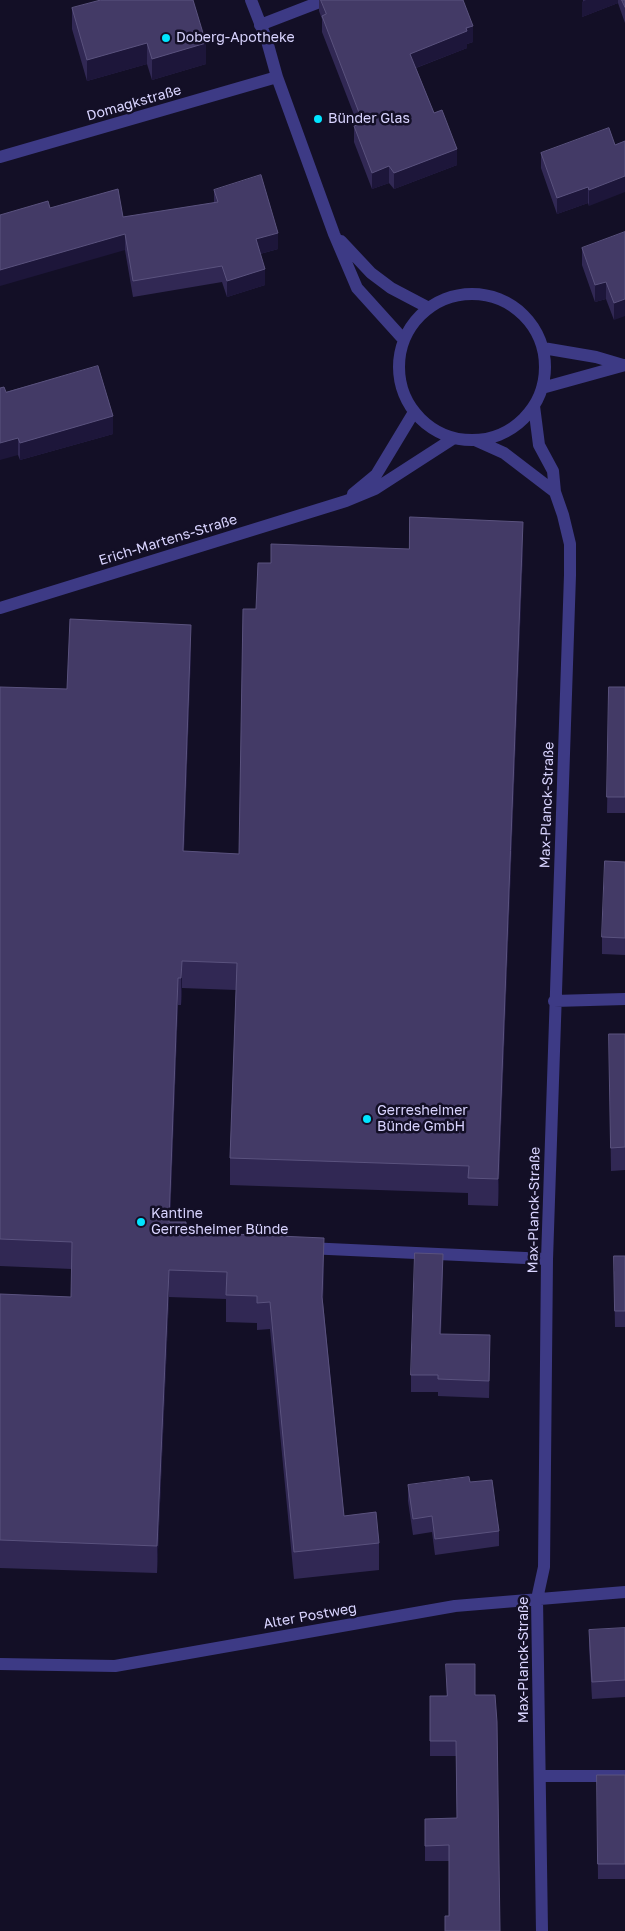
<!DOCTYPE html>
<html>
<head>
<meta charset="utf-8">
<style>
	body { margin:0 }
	canvas { display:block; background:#130f26 }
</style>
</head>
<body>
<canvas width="625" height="1931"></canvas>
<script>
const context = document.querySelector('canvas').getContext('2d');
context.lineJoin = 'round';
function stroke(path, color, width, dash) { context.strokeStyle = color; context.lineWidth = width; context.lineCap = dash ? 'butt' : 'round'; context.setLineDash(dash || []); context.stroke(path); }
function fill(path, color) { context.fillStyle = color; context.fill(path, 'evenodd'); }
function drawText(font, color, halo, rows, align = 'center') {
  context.font = font + ' "Golos Text",sans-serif'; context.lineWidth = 5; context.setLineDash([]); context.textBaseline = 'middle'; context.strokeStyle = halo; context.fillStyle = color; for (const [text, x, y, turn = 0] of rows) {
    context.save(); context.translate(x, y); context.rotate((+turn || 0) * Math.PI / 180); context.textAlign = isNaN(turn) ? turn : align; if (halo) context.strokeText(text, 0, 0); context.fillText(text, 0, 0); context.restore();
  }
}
const minor = new Path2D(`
	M 251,0 L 267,41 L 277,77 L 334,234 L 357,288 L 404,340
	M 260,25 L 325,0
	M 0,157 L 277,77
	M 341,241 L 371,273 L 391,288 L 429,308
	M399 367a73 73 0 1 1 146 0a73 73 0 1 1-146 0Z
	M 543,348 L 596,357 L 623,365
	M 542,388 L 625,365
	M 534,406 L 539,445 L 553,471 L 555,492 L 563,515 L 570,544 L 570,575 L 547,1259 L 544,1567 L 537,1599 L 542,1931
	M 475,440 L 504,453 L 555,492
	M 353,494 L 376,475 L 414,412
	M 0,608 L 346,501 L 375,489 L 454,438
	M 554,1001 L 625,999
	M 307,1248 L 547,1259
	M 0,1664 L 115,1666 L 455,1606 L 625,1592
	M 540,1776 L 625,1776`);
const wall = new Path2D(`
	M 99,0 L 193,0 L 206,64 L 152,80 L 147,64 L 87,81 L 72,29 L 72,8 L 99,1 Z
	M 319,0 L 463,0 L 473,42 L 467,44 L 467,48 L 416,68 L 434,113 L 457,165 L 394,189 L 389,183 L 372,189 L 354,142 L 354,126 L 358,125 L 322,32 L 322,19 L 319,11 Z
	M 583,0 L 625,0 L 625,23 L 618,3 L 582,17 Z
	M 609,128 L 589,206 L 588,203 L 557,214 L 541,168 L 541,153 Z
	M 214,190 L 278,249 L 260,254 L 265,285 L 227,297 L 222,282 L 133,297 L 125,250 L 50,208 L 123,217 L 214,203 Z
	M 625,232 L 614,320 L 606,299 L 595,302 L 582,265 L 582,248 Z
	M 6,392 L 113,434 L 20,460 L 18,455 Z
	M 409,549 L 523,549 L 498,1206 L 468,1205 L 468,1193 L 230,1185 L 230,1158 L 236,990 L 182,988 L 181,1005 L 178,1005 L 170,1222 L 186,1232 L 324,1265 L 323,1302 L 344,1516 L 379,1543 L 379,1570 L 294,1579 L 270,1329 L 257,1330 L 257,1323 L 226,1322 L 226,1299 L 169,1297 L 157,1573 L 0,1568 L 0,1294 L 71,1297 L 72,1269 L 0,1266 L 0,687 L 67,689 L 191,652 L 184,851 L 239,854 L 256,609 L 271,563 Z
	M 609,687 L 625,687 L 625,813 L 607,813 Z
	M 625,862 L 625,955 L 602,954 L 602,937 Z
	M 609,1034 L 625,1034 L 625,1170 L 611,1171 Z
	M 625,1256 L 625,1327 L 615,1327 L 614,1272 Z
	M 443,1271 L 441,1334 L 490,1352 L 489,1398 L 438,1396 L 438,1392 L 411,1392 L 411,1375 Z
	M 470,1482 L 499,1531 L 499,1546 L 435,1555 L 432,1532 L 413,1535 L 408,1501 L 408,1485 Z
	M 625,1628 L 625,1697 L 592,1699 L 589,1647 L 589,1630 Z
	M 475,1664 L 449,1916 L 449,1861 L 425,1861 L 425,1819 L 457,1818 L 456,1756 L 430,1756 L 430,1696 L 446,1696 Z
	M 597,1775 L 625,1775 L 625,1879 L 598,1879 Z`);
const shadedWall = new Path2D(`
	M 586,0 L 618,0 L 618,3 L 582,17 L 582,2 Z
	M 473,26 L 473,42 L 467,44 L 467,48 L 410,70 L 410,54 Z
	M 147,43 L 147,64 L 87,81 L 87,60 Z
	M 206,43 L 206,64 L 152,80 L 152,59 Z
	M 457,149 L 457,165 L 394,189 L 394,173 Z
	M 389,166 L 389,183 L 372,189 L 372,173 Z
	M 625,176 L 625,192 L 589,206 L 589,190 Z
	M 588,187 L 588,203 L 557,214 L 557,198 Z
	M 278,233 L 278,249 L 256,255 L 256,239 Z
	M 125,234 L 125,250 L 0,286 L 0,270 Z
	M 265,269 L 265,285 L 227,297 L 227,281 Z
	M 606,282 L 606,299 L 595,302 L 595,285 Z
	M 625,299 L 625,316 L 614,320 L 614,303 Z
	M 113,416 L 113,434 L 20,460 L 20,443 Z
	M 18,438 L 18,455 L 0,460 L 0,443 Z
	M 523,522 L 523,549 L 498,1206 L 498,1179 Z
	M 191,625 L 191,652 L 183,878 L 183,851 Z
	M 182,961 L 182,988 L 181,1005 L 181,978 Z
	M 178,978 L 178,1005 L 169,1249 L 169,1222 Z
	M 324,1238 L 324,1265 L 322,1324 L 322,1297 Z
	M 443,1254 L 443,1271 L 440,1351 L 440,1334 Z
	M 169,1270 L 169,1297 L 157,1573 L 157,1546 Z`);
const building = new Path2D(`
	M 101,0 L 193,0 L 206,43 L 152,59 L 147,43 L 87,60 L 72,8 Z
	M 321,0 L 463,0 L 473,26 L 466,28 L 467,31 L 410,54 L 434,113 L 442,110 L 457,149 L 394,173 L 389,166 L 372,173 L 354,126 L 363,123 L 322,16 L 326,14 Z
	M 622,0 L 625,0 L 625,7 Z
	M 609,128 L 615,145 L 625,141 L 625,176 L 589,190 L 588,187 L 557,198 L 541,153 Z
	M 261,175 L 278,233 L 256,239 L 265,269 L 227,281 L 222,266 L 133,281 L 125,234 L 0,270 L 0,215 L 48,201 L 50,208 L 118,189 L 123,217 L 218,202 L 214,190 Z
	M 625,232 L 625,299 L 614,303 L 606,282 L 595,285 L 582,248 Z
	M 98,366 L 113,416 L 20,443 L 18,438 L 0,443 L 0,388 L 4,387 L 6,392 Z
	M 410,517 L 523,522 L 498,1179 L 468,1178 L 469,1166 L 230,1158 L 237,963 L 182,961 L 181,978 L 178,978 L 169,1222 L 186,1222 L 186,1232 L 324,1238 L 322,1297 L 344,1516 L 376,1512 L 379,1543 L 294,1552 L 270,1302 L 257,1303 L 257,1296 L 226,1295 L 227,1272 L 169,1270 L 157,1546 L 0,1540 L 0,1294 L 71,1297 L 72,1242 L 0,1239 L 0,687 L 67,689 L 70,619 L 191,625 L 183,851 L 239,854 L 243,609 L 256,609 L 258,563 L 271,563 L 271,544 L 409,549 Z
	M 609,687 L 625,687 L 625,797 L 607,797 Z
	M 605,861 L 625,862 L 625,938 L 602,937 Z
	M 609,1034 L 625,1034 L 625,1147 L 611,1148 Z
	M 415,1253 L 443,1254 L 440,1334 L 490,1335 L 489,1381 L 438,1379 L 438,1375 L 411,1375 Z
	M 614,1256 L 625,1256 L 625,1311 L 615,1311 Z
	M 469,1477 L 470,1482 L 492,1480 L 499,1531 L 435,1539 L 432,1516 L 413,1519 L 408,1485 Z
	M 625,1628 L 625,1680 L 592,1682 L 589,1630 Z
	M 446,1664 L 475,1664 L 475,1695 L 495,1695 L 497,1722 L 500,1931 L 445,1931 L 445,1916 L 449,1916 L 449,1845 L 425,1846 L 425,1819 L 457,1818 L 456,1741 L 430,1741 L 430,1696 L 447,1696 Z
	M 597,1775 L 625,1775 L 625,1864 L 598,1864 Z`);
const markers = [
	[166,38,5,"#00e5ff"],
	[318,119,5,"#00e5ff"],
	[367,1119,5,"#00e5ff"],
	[141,1222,5,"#00e5ff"]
];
const poiNames = [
	["Doberg-Apotheke",176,38],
	["Bünder Glas",328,119],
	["Gerresheimer",377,1111],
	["Bünde GmbH",377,1127],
	["Kantine",151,1214],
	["Gerresheimer Bünde",151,1230]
];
const streetNames = [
	["Domagkstraße",134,103,-16],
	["Erich-Martens-Straße",168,540,-17],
	["Max-Planck-Straße",547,805,-88],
	["Max-Planck-Straße",534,1210,-89],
	["Alter Postweg",310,1616,-10],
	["Max-Planck-Straße",524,1660,-90]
];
stroke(minor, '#3d3a85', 12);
fill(wall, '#312854');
fill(shadedWall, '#1d163a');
fill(building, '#433a66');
stroke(building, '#5a527e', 1);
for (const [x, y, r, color] of markers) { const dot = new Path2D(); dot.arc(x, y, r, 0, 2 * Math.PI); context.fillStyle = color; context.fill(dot); stroke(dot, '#130f26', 2); }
drawText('14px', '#d9d4ff', '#130f26', poiNames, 'left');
drawText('14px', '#d9d4ff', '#130f26', streetNames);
</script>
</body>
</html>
